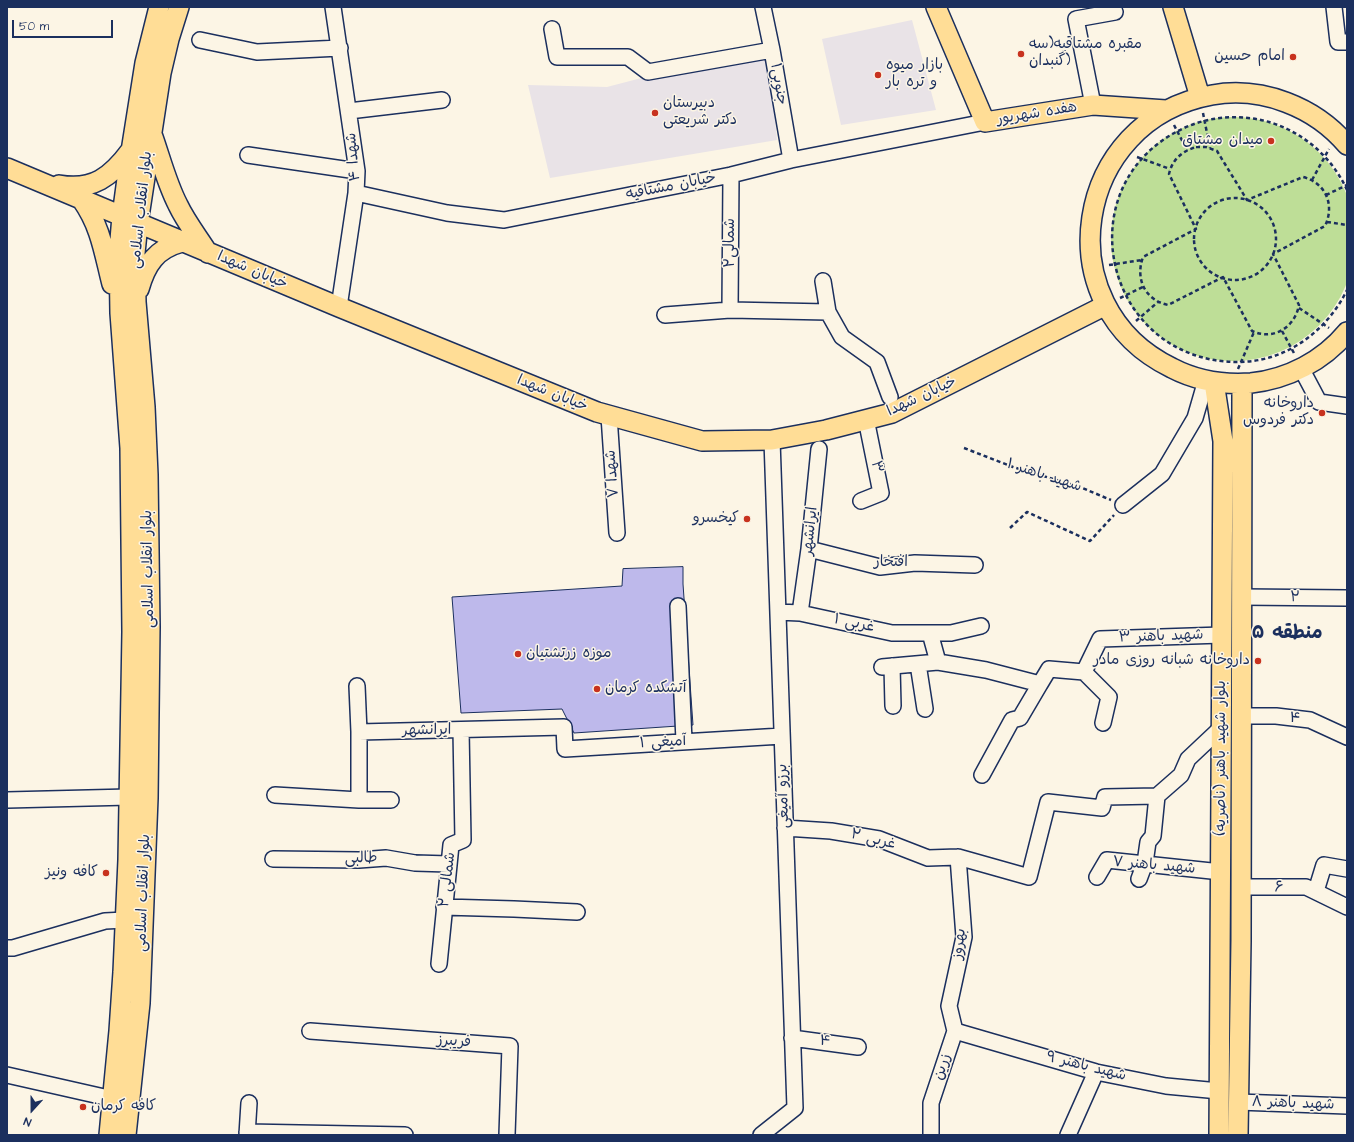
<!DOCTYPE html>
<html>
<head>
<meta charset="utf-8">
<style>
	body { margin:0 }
	#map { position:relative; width:1354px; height:1142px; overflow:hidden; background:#fcf5e5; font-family:"Architects Daughter",sans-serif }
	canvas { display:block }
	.frame { position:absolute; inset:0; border:8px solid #1b2f5e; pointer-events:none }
	.north { position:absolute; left:12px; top:1090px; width:40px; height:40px; -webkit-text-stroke:3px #fcf5e5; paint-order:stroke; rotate:201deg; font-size:11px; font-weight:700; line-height:16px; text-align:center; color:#1b2f5e }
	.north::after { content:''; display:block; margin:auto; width:14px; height:18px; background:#1b2f5e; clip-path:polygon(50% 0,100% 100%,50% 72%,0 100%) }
	.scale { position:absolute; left:12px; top:20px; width:101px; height:18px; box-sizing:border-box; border:2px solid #1b2f5e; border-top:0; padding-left:5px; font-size:12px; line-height:14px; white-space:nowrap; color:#1b2f5e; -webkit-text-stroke:3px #fcf5e5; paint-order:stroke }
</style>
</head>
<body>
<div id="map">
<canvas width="1354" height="1142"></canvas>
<div class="frame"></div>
<div class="north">N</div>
<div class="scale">50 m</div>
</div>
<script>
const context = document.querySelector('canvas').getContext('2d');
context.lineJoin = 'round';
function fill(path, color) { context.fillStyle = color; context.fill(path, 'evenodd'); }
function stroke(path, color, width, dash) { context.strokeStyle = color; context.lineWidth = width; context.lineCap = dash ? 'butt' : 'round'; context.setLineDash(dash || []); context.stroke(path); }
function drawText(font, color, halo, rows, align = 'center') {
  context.font = font + ' "Architects Daughter","Playpen Sans Arabic",sans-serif'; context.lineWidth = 3; context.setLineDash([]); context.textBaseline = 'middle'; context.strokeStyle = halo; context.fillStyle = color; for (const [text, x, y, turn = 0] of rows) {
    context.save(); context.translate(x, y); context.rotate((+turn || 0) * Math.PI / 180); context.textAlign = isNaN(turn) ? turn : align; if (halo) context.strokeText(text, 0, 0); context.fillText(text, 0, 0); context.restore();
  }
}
const built = new Path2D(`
	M 912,20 L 936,110 L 841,125 L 822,39 Z
	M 769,55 L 777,140 L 550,178 L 528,85 L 607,87 L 649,76 Z`);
const green = new Path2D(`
	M1111 239a122 122 0 1 1 244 0a122 122 0 1 1-244 0Z`);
const building = new Path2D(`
	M 683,567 L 683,584 L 693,725 L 574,733 L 562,709 L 461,713 L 452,597 L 622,586 L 623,569 Z`);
const path = new Path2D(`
	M 1203,113 L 1210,148
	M 1174,125 L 1187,150
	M 1196,147 L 1206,147 L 1217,151 L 1247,200 L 1303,177 C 1326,183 1335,205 1325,226 L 1273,254 L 1299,305 C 1295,327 1274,341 1252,331 L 1223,277 L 1168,305 C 1145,300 1135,279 1143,257 L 1196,229 L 1169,174 C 1172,160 1182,151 1196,147 Z
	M 1137,157 L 1170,169
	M 1312,180 L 1329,149
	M 1347,190 C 1332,157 1303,132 1269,122 C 1241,114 1210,116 1184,128 C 1063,184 1104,362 1238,362 C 1286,362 1327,331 1347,290
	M 1326,195 L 1347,185
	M1194 239a41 41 0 1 1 82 0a41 41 0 1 1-82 0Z
	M 1327,222 L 1347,225
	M 1109,265 L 1142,260
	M 1120,298 L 1143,287
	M 1299,308 L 1329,328
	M 1136,321 L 1158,302
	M 1282,331 L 1295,355
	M 1238,369 L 1254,332
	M 964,448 L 1013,467 L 1080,487 L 1111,500
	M 1010,528 L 1027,512 L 1090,541 L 1114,515`);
const minor = new Path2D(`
	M 333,7 L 357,171 L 356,193 L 339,307
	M 763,7 L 772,50 L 791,160
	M 1334,7 L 1338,42 L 1347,42
	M 552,29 L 557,57 L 628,57 L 648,72 L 772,50
	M 200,40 L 257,52 L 340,48
	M 1093,105 L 1076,19 L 1115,12
	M 349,111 L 442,100
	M 248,155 L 357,171
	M 356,193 L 447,213 L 504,220 L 731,175 L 791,160 L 985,122
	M 823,281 L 828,312 L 842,337 L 877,362 L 890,397
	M 730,310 L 731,175
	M 665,315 L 730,310 L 828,312
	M 1301,368 L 1319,402 L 1347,406
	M 609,416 L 617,533
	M 861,501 L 881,493 L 866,419
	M 1123,505 L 1162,474 L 1195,418 L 1206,380
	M 809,549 L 880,567 L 915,563 L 975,565
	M 1242,597 L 1347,598
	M 678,606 L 684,741
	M 778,612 L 800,613 L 892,633 L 951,633 L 981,626
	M 800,613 L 809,549 L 819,449
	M 930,633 L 938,662
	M 918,664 L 925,709
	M 892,666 L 893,706
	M 882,667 L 938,662 L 986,670 L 1040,684 L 1049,669 L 1084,672 L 1100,639 L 1222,635
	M 1084,672 L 1109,697 L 1103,723
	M 357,686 L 359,732
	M 1240,716 L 1276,716 L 1310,720 L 1347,737
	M 982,775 L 1012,720 L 1020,718 L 1040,684
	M 275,795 L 359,800 L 391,800
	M 7,800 L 129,797
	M 359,800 L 359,732 L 564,727 L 565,749 L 782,736
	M 785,828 L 831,831 L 879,839 L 928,858 L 958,857 L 1029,877 L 1048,802 L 1102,808 L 1105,797 L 1157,796 L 1181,775 L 1188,759 L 1222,727
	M 273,859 L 359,860 L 386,858 L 415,863 L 449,864
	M 1097,877 L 1107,860 L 1221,872
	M 1139,879 L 1145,863 L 1148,842 L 1153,836 L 1157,796
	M 1241,887 L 1306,887 L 1347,907
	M 1316,891 L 1324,865 L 1347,869
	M 444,907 L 514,909 L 577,912
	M 7,948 L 13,948 L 105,921 L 125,920
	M 439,964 L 451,845 L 463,840 L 461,730
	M 310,1031 L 510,1046 L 507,1135
	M 955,1031 L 1096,1072 L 1166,1086 L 1219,1091
	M 955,1031 L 949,1006 L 964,937 L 958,857
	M 792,1038 L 858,1047
	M 7,1075 L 113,1099
	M 1238,1102 L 1347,1106
	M 247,1132 L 405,1135
	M 247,1135 L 249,1103
	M 761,1135 L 795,1108 L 772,440
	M 931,1135 L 931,1103 L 955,1031
	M 1068,1135 L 1096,1072`);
const major = new Path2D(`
	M 936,7 L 985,122 L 1093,105 L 1166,110
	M 1173,7 L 1200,97
	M 153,137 C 161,160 167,184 178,205 C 186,222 198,237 208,253
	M 1347,145 C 1315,107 1262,86 1212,95 C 1073,120 1044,306 1172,368 C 1197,381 1224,385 1251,383 C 1288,379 1323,361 1347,332
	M 7,168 L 339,307 L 597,412 L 702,441 L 772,440 L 826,430 L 892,413 L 1106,305
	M 59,185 C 93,191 111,177 131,150
	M 82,200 C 101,227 104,253 112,284
	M 139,289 C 146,264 156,249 182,242
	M 1214,382 L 1223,441 L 1219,1135
	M 109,1135 L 119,1031 L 123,972 L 128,860 L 132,632 L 130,448 L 120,313 L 119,252 L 122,216 L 129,164 L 145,63 L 159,7
	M 126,1135 L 140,1003 L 148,798 L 150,627 L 148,475 L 145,407 L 136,302 L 135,253 L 138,223 L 161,73 L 169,39 L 179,7
	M 1238,1135 L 1241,941 L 1242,384`);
const markers = [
	[1021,54,4,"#c8321e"],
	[1293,57,4,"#c8321e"],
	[878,75,4,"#c8321e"],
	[655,113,4,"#c8321e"],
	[1271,141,4,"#c8321e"],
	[1322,413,4,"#c8321e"],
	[747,519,4,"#c8321e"],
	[518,654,4,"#c8321e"],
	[1258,661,4,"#c8321e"],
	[597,689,4,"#c8321e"],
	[106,873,4,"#c8321e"],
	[83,1107,4,"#c8321e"]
];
const poiNames = [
	["مقبره مشتاقیه(سه",1029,45],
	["گنبدان)",1029,62],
	["امام حسین",1285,57,"right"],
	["بازار میوه",886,66],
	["و تره بار",886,83],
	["دبیرستان",663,104],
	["دکتر شریعتی",663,121],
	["ميدان مشتاق",1263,141,"right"],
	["داروخانه",1314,404,"right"],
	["دکتر فردوس",1314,421,"right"],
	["کیخسرو",739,519,"right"],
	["موزه زرتشتیان",526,654],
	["داروخانه شبانه روزی مادر",1250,661,"right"],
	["آتشکده کرمان",605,689],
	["کافه ونیز",98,873,"right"],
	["کافه کرمان",91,1107]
];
const streetNames = [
	["جنوبی۱",778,84,80],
	["هفده شهریور",1037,114,-9],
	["شهدا ۴",354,157,-95],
	["خیابان مشتاقیه",671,187,-11],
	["بلوار انقلاب اسلامی",142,210,-84],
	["شمالی۲",731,243,-90],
	["خیابان شهدا",252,271,23],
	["خیابان شهدا",552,394,22],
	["خیابان شهدا",922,397,-25],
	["۳",876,467,79],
	["شهدا ۷",613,474,-94],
	["شهید باهنر ۱",1044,476,18],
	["ایرانشهر",811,531,-84],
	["افتخار",891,563],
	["بلوار انقلاب اسلامی",149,569,-91],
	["۲",1295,598,1],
	["۱ غربی",854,624,12],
	["شهید باهنر ۳",1161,637,-2],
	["۴",1295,719,7],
	["ایرانشهر",427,731,-1],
	["آمیغی ۱",663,743,-3],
	["بلوار شهید باهنر (ناصریه)",1222,758,-90],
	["برزو آمیغی",784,796,-92],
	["۲ غربی",873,840,14],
	["طالبی",361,859,-2],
	["شهید باهنر ۷",1154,866,5],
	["۲ شمالی",448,880,-83],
	["۶",1279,888,-1],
	["بلوار انقلاب اسلامی",144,893,-88],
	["بهروز",960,944,-83],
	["فریبرز",454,1042,4],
	["۴",825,1042,8],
	["زرین",943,1067,-72],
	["شهید باهنر ۹",1086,1067,14],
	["شهید باهنر ۸",1293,1104,2]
];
const districtNames = [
	["منطقه ۵",1287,634]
];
fill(built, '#e9e3e7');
fill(green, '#bede97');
fill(building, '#beb9eb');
stroke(building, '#1b2f5e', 1);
stroke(minor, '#1b2f5e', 18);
stroke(major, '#1b2f5e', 22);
stroke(path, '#1b2f5e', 2.5, [4, 3]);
stroke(minor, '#fcf5e5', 15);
stroke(major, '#ffdd96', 19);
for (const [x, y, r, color] of markers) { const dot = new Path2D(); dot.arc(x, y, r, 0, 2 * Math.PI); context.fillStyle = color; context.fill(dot); stroke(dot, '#fcf5e5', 1.5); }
drawText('15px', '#1b2f5e', '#fcf5e5', poiNames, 'left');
drawText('15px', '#1b2f5e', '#fcf5e5', streetNames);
drawText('bold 19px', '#1b2f5e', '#fcf5e5', districtNames);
</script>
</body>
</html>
